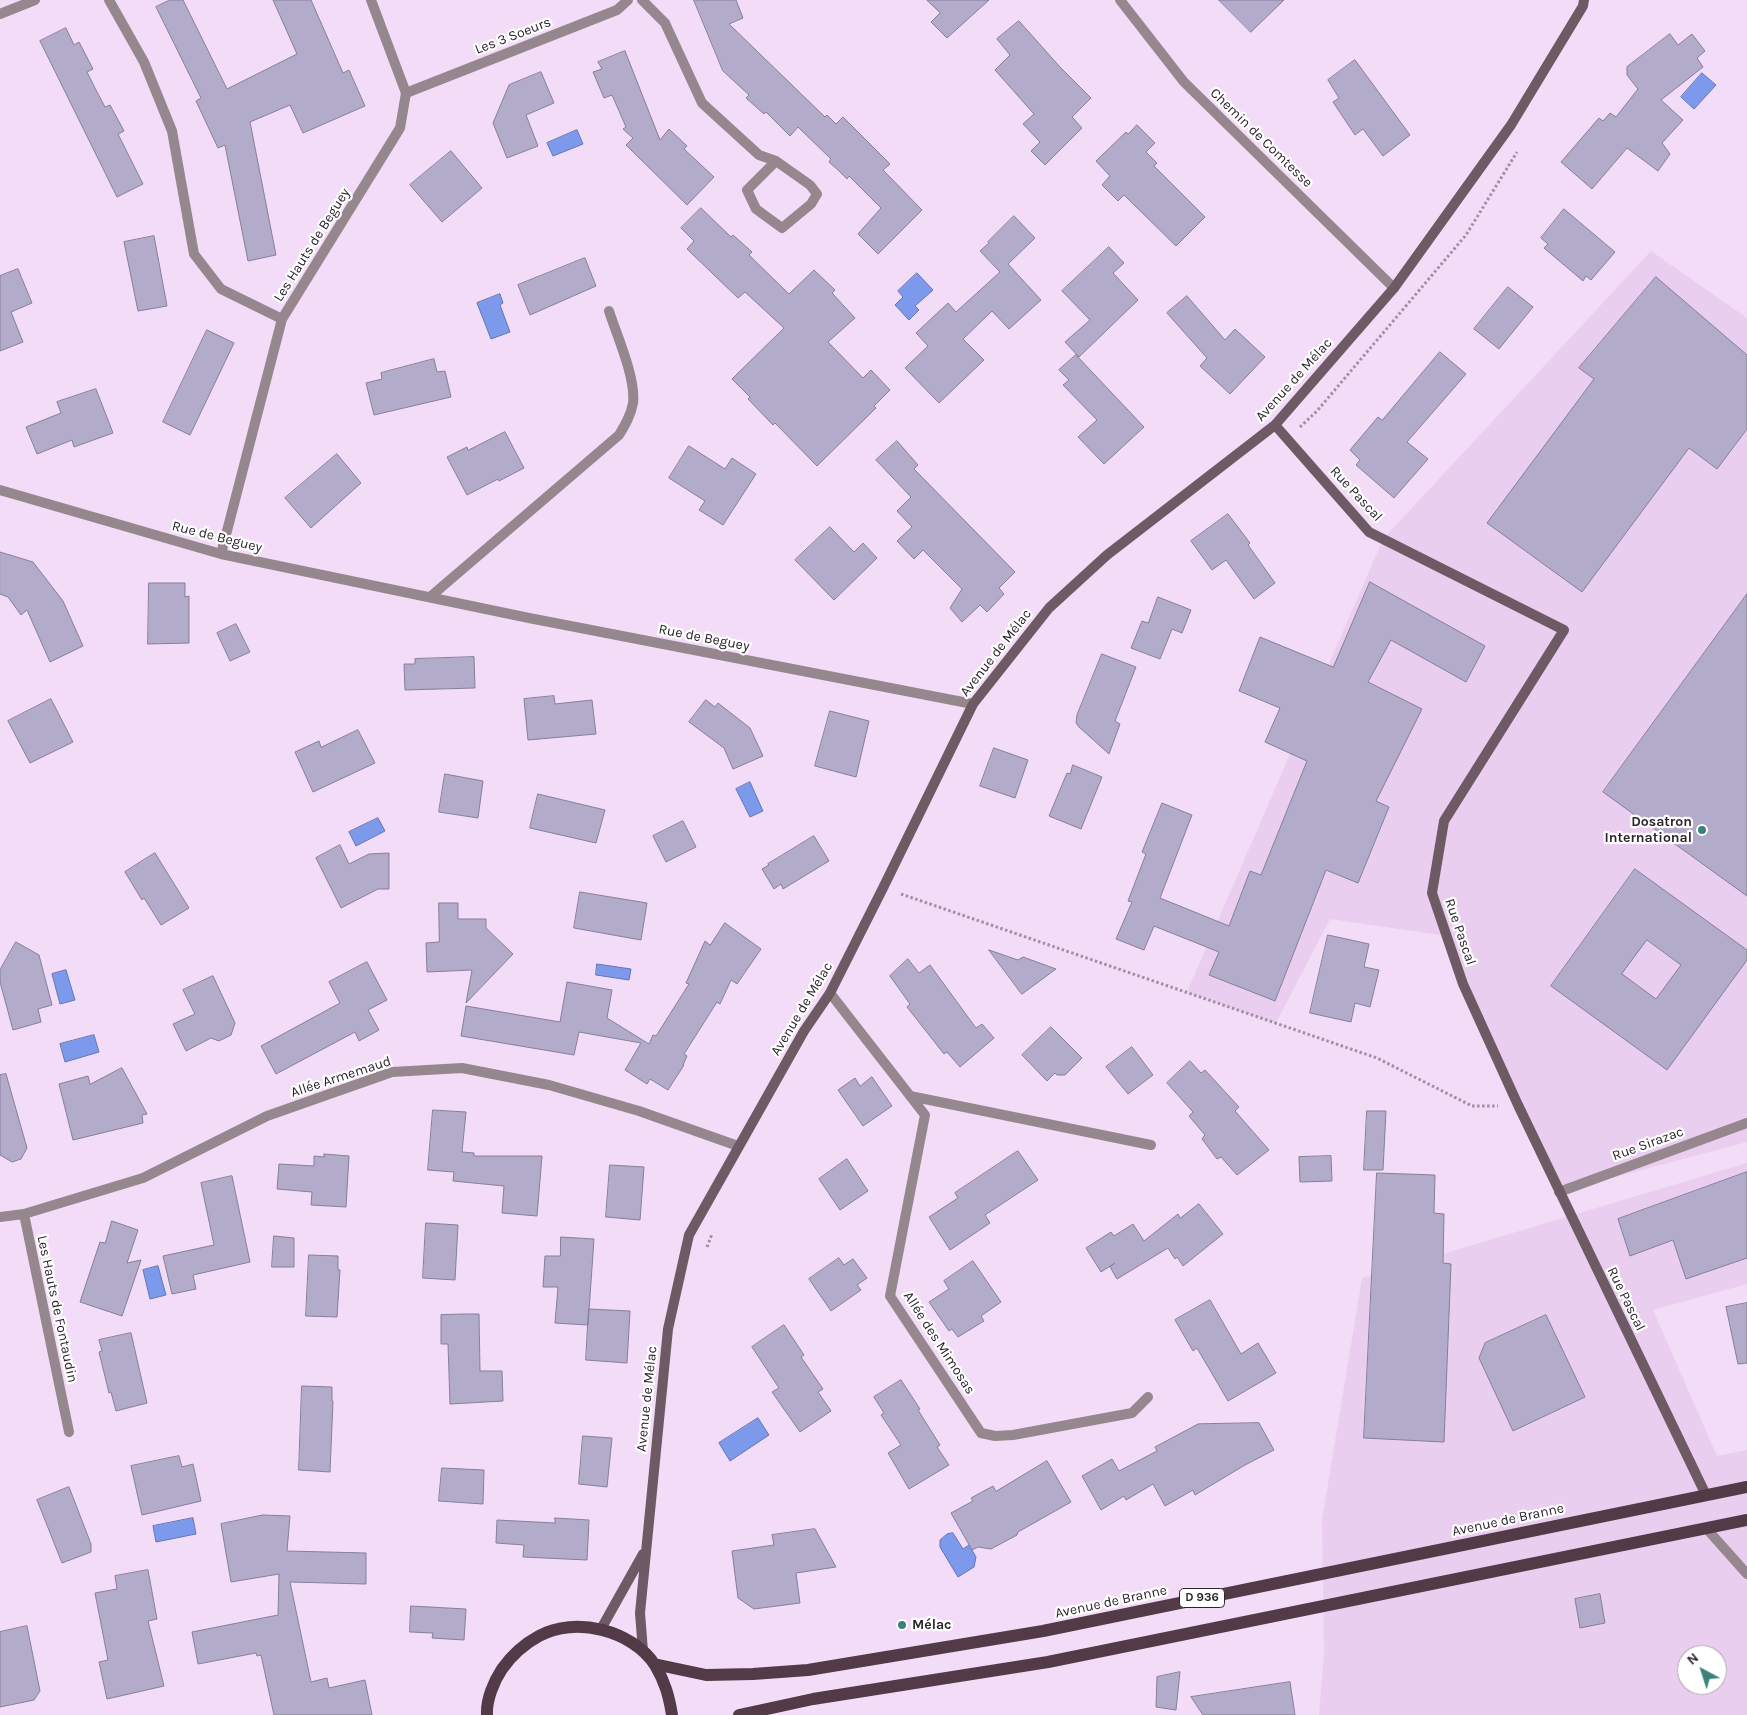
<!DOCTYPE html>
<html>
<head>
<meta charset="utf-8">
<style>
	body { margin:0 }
	#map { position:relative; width:1747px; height:1715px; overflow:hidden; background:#f3dcf7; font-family:Karla,sans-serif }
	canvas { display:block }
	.north { position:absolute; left:1677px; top:1645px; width:50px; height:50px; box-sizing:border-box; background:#fff; border:1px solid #aaa7ab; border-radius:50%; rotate:320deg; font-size:14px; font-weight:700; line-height:20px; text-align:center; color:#2b232d }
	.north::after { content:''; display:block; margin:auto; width:18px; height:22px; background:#3a827d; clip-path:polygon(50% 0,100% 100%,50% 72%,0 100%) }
</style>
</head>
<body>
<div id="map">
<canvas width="1747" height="1715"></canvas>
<div class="north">N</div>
</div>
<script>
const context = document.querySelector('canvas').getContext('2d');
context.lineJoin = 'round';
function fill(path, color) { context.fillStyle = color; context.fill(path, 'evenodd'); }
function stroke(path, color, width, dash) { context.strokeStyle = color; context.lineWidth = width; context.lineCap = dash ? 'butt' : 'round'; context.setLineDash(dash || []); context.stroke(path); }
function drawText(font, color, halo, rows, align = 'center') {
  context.font = font + ' Karla,sans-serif'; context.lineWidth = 4.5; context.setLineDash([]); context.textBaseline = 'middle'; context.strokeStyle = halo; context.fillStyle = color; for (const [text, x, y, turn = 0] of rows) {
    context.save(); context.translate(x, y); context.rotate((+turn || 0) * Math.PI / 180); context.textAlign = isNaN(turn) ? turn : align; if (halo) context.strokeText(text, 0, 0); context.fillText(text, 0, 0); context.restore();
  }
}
const built = new Path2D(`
	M 1651,251 L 1747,318 L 1747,1142 L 1559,1192 L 1447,936 L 1330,919 L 1276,1023 L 1187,992 L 1383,539 Z
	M 1747,1163 L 1747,1284 L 1653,1310 L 1717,1456 L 1747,1450 L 1747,1715 L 1319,1715 L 1324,1653 L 1322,1520 L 1362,1278 ZM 1687,1655 L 1717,1655 L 1717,1685 L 1687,1685 Z`);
const water = new Path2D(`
	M 1702,73 L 1716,85 L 1694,109 L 1681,97 Z
	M 577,130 L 583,144 L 553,156 L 547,143 Z
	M 917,273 L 933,290 L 915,306 L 919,310 L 909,320 L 895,305 L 903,297 L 898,291 Z
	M 500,294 L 503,303 L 500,305 L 510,332 L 491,339 L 477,303 Z
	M 750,782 L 763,811 L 750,817 L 736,789 Z
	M 378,818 L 385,831 L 356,846 L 349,832 Z
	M 597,964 L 631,969 L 629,980 L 596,975 Z
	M 66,970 L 75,1000 L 60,1004 L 52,974 Z
	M 94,1035 L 99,1052 L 65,1062 L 60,1044 Z
	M 158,1266 L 166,1295 L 150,1299 L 143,1270 Z
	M 758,1418 L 769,1435 L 730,1461 L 719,1443 Z
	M 193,1518 L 196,1534 L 156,1542 L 153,1526 Z
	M 953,1533 L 963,1549 L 969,1545 L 976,1557 L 974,1567 L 958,1577 L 940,1547 L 940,1540 L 947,1534 Z`);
const building = new Path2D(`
	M 170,0 L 183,0 L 227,89 L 297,54 L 273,0 L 311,0 L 343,73 L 349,70 L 365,106 L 303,133 L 290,105 L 250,122 L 276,255 L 248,261 L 225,145 L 218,148 L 196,101 L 201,98 L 156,7 Z
	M 694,0 L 736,0 L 743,18 L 729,24 L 825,117 L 827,115 L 836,124 L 843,117 L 890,164 L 883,170 L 922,210 L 878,254 L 858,234 L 881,208 L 849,176 L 847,179 L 838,170 L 829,162 L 831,159 L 798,127 L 790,136 L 766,112 L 764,114 L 746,98 L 749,95 L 723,71 Z
	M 927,0 L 989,0 L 947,38 L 931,22 L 940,13 Z
	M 1219,0 L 1284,0 L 1251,32 Z
	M 1019,21 L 1060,67 L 1091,98 L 1072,117 L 1082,128 L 1045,165 L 1031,151 L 1040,142 L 1023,124 L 1034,114 L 995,70 L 1010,55 L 997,39 Z
	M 66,28 L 74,45 L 79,42 L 93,69 L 87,72 L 96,90 L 105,107 L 110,105 L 124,131 L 118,134 L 143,184 L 117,197 L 40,41 Z
	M 1670,34 L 1678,45 L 1692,34 L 1705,51 L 1697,58 L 1703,67 L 1661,100 L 1683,120 L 1662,143 L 1670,154 L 1658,171 L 1627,148 L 1592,189 L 1561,162 L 1599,118 L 1603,121 L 1610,113 L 1616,117 L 1638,89 L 1627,75 L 1627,67 Z
	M 625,51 L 660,140 L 669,129 L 687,146 L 684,149 L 714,177 L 687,205 L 626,145 L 633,138 L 623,129 L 626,127 L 612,95 L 604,98 L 593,72 L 602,69 L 598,62 Z
	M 1355,60 L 1410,135 L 1383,156 L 1363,129 L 1355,135 L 1333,102 L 1339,98 L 1328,80 Z
	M 541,72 L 554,103 L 526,115 L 538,146 L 507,158 L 493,123 L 509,85 Z
	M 1137,125 L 1155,143 L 1146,152 L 1157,163 L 1154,166 L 1205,217 L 1176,246 L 1124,195 L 1118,201 L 1102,185 L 1110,176 L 1096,161 L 1126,132 L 1128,134 Z
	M 451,151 L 482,188 L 442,222 L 410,185 Z
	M 701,208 L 731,237 L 733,235 L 752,252 L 749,255 L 789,294 L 814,270 L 835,290 L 832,293 L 855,318 L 828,342 L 863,378 L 871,370 L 890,390 L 874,406 L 876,408 L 817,466 L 775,423 L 773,425 L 748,399 L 750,397 L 732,379 L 784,328 L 745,292 L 738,298 L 687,249 L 694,241 L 681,228 Z
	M 1564,209 L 1615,252 L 1591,280 L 1586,276 L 1583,281 L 1544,248 L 1548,244 L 1541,238 Z
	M 1014,216 L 1035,238 L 1008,264 L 1041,300 L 1009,329 L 992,311 L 963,339 L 984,360 L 939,403 L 905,368 L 928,346 L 916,333 L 948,303 L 956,312 L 1000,272 L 980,251 L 989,243 L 988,242 Z
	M 154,236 L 167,306 L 138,311 L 124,242 Z
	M 1109,247 L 1124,263 L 1113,273 L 1138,300 L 1079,357 L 1065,342 L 1090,320 L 1062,291 Z
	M 585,258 L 596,286 L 530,315 L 518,285 Z
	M 18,269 L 32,303 L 11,312 L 23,342 L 0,351 L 0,276 Z
	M 1656,277 L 1747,355 L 1747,429 L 1717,469 L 1689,448 L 1582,592 L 1487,523 L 1594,379 L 1579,368 Z
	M 1508,287 L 1533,307 L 1499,349 L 1474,329 Z
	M 1187,296 L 1225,340 L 1235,329 L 1265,357 L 1230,394 L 1200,366 L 1207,358 L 1167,313 Z
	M 207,330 L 234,343 L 190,435 L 163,422 Z
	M 1440,352 L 1466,374 L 1407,442 L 1428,459 L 1394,498 L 1356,465 L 1360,460 L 1350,450 L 1378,417 L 1382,420 Z
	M 1076,355 L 1144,427 L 1104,464 L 1078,437 L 1097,420 L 1063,385 L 1069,380 L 1059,370 Z
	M 434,359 L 437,372 L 445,371 L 451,397 L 374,415 L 366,383 L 382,379 L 381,373 Z
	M 96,389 L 113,433 L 74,447 L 72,440 L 37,454 L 26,427 L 61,413 L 57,402 Z
	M 505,432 L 524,468 L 499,481 L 498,479 L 467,495 L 447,457 L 467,447 L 468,450 Z
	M 897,441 L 918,465 L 914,469 L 1015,572 L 999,588 L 1004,594 L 987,612 L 980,605 L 962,622 L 950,608 L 962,589 L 923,550 L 914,559 L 897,541 L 912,527 L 897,511 L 911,497 L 876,460 Z
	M 689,446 L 725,469 L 732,458 L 756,474 L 723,525 L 699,510 L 705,501 L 669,478 Z
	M 337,454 L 361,483 L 311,528 L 285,498 Z
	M 1228,514 L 1250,543 L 1248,545 L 1275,583 L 1254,599 L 1226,560 L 1212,570 L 1191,541 Z
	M 830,527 L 854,552 L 863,543 L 877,558 L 834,600 L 795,560 Z
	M 0,552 L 33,562 L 63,601 L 83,646 L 50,662 L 27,610 L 21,615 L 8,597 L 0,594 Z
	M 1370,582 L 1485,646 L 1466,682 L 1391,640 L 1368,682 L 1422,709 L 1376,801 L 1389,807 L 1358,883 L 1326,870 L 1275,1001 L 1209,975 L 1219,952 L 1154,926 L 1144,950 L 1116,939 L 1132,902 L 1128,901 L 1146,854 L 1142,852 L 1162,803 L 1192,815 L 1160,898 L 1229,926 L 1250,871 L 1261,875 L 1307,761 L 1265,742 L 1280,708 L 1239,691 L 1260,637 L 1333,667 Z
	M 149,583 L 185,583 L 185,597 L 189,596 L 189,643 L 148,644 Z
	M 1747,594 L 1747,896 L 1603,792 Z
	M 1158,597 L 1191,610 L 1182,633 L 1172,629 L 1160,659 L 1131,648 L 1142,621 L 1148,623 Z
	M 236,624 L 250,652 L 230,661 L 217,633 Z
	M 1102,654 L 1136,667 L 1115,721 L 1120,724 L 1109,754 L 1079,727 L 1076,723 L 1077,715 Z
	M 474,657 L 475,688 L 405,690 L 404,664 L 415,664 L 415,659 Z
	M 554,696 L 555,704 L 592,700 L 596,734 L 528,740 L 524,699 Z
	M 51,699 L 73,742 L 30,763 L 8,721 Z
	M 706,700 L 715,707 L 718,703 L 750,728 L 763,756 L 733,769 L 724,748 L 689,722 Z
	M 830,711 L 869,721 L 856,777 L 815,766 Z
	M 358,730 L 375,763 L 313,792 L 295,752 L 319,741 L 321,747 Z
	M 994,748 L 1028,760 L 1015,798 L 980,786 Z
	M 1073,765 L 1102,777 L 1081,829 L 1049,816 L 1067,773 L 1070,774 Z
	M 445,774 L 483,781 L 478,818 L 439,812 Z
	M 538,794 L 605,810 L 596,843 L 530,828 Z
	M 683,821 L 696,847 L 666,862 L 653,836 Z
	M 814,836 L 829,861 L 783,889 L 781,884 L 774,889 L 762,869 L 769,865 L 768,864 Z
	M 340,845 L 349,864 L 369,854 L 389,853 L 389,889 L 378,889 L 341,908 L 316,858 Z
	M 155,853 L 189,908 L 161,925 L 144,898 L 142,900 L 125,872 Z
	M 1635,869 L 1747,950 L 1747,960 L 1667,1070 L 1551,986 ZM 1647,940 L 1681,965 L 1656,999 L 1622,974 Z
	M 580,892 L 647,903 L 641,940 L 574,928 Z
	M 439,903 L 458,903 L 458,919 L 486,919 L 486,928 L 513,954 L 466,1003 L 472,970 L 427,972 L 426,943 L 439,942 Z
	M 725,923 L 761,949 L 737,984 L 731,980 L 720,1004 L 717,1002 L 684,1054 L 687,1056 L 683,1065 L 684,1065 L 668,1090 L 650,1079 L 647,1084 L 625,1070 L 641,1043 L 579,1032 L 574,1055 L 461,1036 L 466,1006 L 560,1022 L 567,982 L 612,990 L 607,1018 L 649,1044 L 653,1035 L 656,1036 L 689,984 L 686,983 L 705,941 L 710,945 Z
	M 1328,935 L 1369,944 L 1364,967 L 1379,970 L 1370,1007 L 1355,1003 L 1351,1022 L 1310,1013 Z
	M 16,942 L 39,955 L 52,1005 L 38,1009 L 41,1022 L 13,1030 L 0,982 L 0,970 Z
	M 989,950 L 1018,960 L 1023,957 L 1056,969 L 1022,994 Z
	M 908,959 L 919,973 L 930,965 L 976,1028 L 982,1024 L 994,1038 L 960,1067 L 947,1052 L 944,1054 L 907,1007 L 910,1004 L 890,976 Z
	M 367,962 L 387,1000 L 368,1010 L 379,1030 L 359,1041 L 355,1032 L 276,1074 L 261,1046 L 340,1003 L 329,982 Z
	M 213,976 L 235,1023 L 231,1035 L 219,1041 L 211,1038 L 186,1051 L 173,1024 L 195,1014 L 183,990 Z
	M 1051,1027 L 1082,1058 L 1065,1075 L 1057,1075 L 1055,1073 L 1047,1081 L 1022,1055 Z
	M 1132,1047 L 1153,1075 L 1128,1094 L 1106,1067 Z
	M 1190,1061 L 1201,1073 L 1205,1070 L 1239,1107 L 1235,1111 L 1269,1150 L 1237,1175 L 1221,1157 L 1217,1159 L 1202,1139 L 1205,1135 L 1189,1116 L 1193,1112 L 1167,1083 Z
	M 122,1068 L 147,1114 L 142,1115 L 143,1123 L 73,1140 L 59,1084 L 88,1076 L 90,1084 Z
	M 6,1074 L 27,1148 L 21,1159 L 12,1162 L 0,1155 L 0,1075 Z
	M 872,1077 L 892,1106 L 863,1126 L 838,1090 L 855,1078 L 860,1086 Z
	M 433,1110 L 466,1112 L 462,1152 L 474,1153 L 474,1156 L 542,1156 L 537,1216 L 502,1213 L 504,1186 L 453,1181 L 454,1172 L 428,1170 Z
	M 1367,1111 L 1386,1111 L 1383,1170 L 1364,1170 Z
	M 1018,1151 L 1038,1180 L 985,1215 L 990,1223 L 950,1250 L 929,1217 L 958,1198 L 955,1193 Z
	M 324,1154 L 349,1156 L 346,1207 L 311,1205 L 312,1192 L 277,1189 L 279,1164 L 314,1166 L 314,1156 L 324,1157 Z
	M 1331,1156 L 1332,1181 L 1300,1182 L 1299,1157 Z
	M 847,1159 L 868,1191 L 840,1210 L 819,1179 Z
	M 610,1165 L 644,1167 L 640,1220 L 606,1217 Z
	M 1747,1172 L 1747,1258 L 1686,1279 L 1673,1240 L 1630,1256 L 1618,1219 Z
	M 1377,1173 L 1435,1175 L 1434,1213 L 1444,1214 L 1443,1263 L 1451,1264 L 1444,1442 L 1364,1438 Z
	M 232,1176 L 250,1262 L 193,1275 L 196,1289 L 172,1294 L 163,1256 L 214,1245 L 201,1183 Z
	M 1199,1204 L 1223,1234 L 1183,1266 L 1177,1257 L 1175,1259 L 1168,1248 L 1117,1279 L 1110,1267 L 1115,1263 L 1101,1272 L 1086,1248 L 1111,1232 L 1114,1236 L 1133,1224 L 1144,1241 L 1178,1214 L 1180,1218 Z
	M 112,1221 L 138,1230 L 127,1263 L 141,1260 L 122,1316 L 80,1302 L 100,1242 L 105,1243 Z
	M 426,1223 L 458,1225 L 455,1280 L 423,1278 Z
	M 274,1236 L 294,1238 L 294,1267 L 272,1267 Z
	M 561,1237 L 594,1239 L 588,1325 L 555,1323 L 558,1287 L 543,1287 L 545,1256 L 560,1256 Z
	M 309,1255 L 338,1256 L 338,1270 L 340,1270 L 337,1317 L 306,1316 Z
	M 839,1258 L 844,1265 L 853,1259 L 867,1278 L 857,1285 L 861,1290 L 831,1311 L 809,1279 Z
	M 973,1261 L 1001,1302 L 981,1316 L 984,1321 L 958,1337 L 952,1329 L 949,1331 L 929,1302 L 949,1289 L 944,1281 Z
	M 1210,1300 L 1241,1354 L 1258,1343 L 1276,1373 L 1228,1401 L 1197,1348 L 1193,1351 L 1175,1320 Z
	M 1747,1303 L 1747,1363 L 1738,1364 L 1726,1307 Z
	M 589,1309 L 630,1311 L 627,1363 L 586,1360 Z
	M 465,1314 L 479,1314 L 480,1371 L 502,1371 L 503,1401 L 450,1404 L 448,1344 L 441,1344 L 441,1315 Z
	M 1546,1315 L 1585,1397 L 1513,1431 L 1479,1358 L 1485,1343 Z
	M 784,1325 L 804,1355 L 801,1357 L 823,1389 L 818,1392 L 831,1411 L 800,1432 L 772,1392 L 779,1388 L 752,1347 Z
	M 131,1333 L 147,1403 L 116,1411 L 111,1392 L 109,1393 L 99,1352 L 102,1351 L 99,1340 Z
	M 901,1380 L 920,1409 L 918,1410 L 940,1445 L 937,1447 L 949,1465 L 909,1489 L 888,1453 L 901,1445 L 881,1415 L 884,1413 L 874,1397 Z
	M 302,1386 L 332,1387 L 332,1401 L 333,1401 L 330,1472 L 299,1470 Z
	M 1259,1423 L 1274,1450 L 1245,1465 L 1195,1495 L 1193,1490 L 1165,1506 L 1153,1484 L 1126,1500 L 1124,1496 L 1101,1510 L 1082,1476 L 1112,1459 L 1119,1471 L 1157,1451 L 1155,1447 L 1198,1424 Z
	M 583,1436 L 612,1438 L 607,1487 L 579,1484 Z
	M 179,1456 L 182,1467 L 193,1464 L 201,1501 L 142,1515 L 131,1466 Z
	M 1047,1461 L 1071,1502 L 1018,1532 L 1017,1535 L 991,1549 L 978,1547 L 972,1550 L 951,1513 L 973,1501 L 971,1498 L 993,1486 L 996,1491 Z
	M 442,1468 L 484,1470 L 483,1504 L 439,1501 Z
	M 69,1487 L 91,1544 L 91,1552 L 62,1563 L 37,1500 Z
	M 263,1515 L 290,1516 L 287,1551 L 366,1553 L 366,1584 L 290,1582 L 311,1682 L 327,1678 L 329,1688 L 365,1680 L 372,1715 L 274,1715 L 261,1655 L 257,1656 L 256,1653 L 198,1664 L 192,1632 L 278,1615 L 279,1574 L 231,1582 L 221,1524 Z
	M 555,1518 L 589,1520 L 587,1560 L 523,1557 L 524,1545 L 496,1543 L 497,1520 L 555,1523 Z
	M 815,1529 L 836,1567 L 796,1573 L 800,1603 L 754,1609 L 738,1598 L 732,1551 L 774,1545 L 772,1535 Z
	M 148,1570 L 157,1619 L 148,1621 L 164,1686 L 107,1699 L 99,1662 L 108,1660 L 95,1593 L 117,1589 L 115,1576 Z
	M 1600,1594 L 1605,1623 L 1580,1628 L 1575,1599 Z
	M 411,1606 L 466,1609 L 464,1640 L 432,1638 L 433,1633 L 410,1632 Z
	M 27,1626 L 40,1691 L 34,1700 L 0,1707 L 0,1632 Z
	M 1180,1672 L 1176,1710 L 1156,1707 L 1157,1677 Z
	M 1290,1682 L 1295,1715 L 1203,1715 L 1191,1697 Z`);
const path = new Path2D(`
	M 1300,427 L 1317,411 L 1466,235 L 1517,152
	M 901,894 L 1377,1058 L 1472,1106 L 1498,1106
	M 707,1247 L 712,1234`);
const street = new Path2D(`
	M 109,0 L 144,62 L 172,131 L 194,254 L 221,289 L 282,319
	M 642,0 L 665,23 L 702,103 L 759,155 L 776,161 L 810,185 L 817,194 L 811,204 L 782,228 L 756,209 L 747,190 L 776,161
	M 1120,0 L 1184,82 L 1394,288
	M 0,14 L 35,0
	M 406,93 L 617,10 L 628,0
	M 0,490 L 221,554 L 529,618 L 973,704
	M 221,554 L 282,319 L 400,128 L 406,93 L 371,0
	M 430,597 L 619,435 C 625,425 631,415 633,403 C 636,378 617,336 609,311
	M 830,993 L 925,1115 L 890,1296 L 981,1433 L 995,1436 L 1013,1435 L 1132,1413 L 1148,1397
	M 910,1096 L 1151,1145
	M 1559,1192 L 1747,1123
	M 24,1214 L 143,1178 L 267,1116 L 392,1072 L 462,1068 L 549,1085 L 639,1111 L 738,1146
	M 0,1217 L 24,1214 L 69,1432
	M 1706,1528 L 1747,1574`);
const secondary = new Path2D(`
	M 1275,425 L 1369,532 L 1564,630 L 1444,821 L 1432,893 L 1463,984 L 1518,1105 L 1706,1495
	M 601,1629 L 643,1554
	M 643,1651 L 640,1613 L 668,1329 L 689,1235 L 804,1031 L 830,993 L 883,888 L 973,704 L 1049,608 L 1107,555 L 1275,425 L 1394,288 L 1511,125 L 1583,6 L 1584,0`);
const primary = new Path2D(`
	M 654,1664 L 706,1675 L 753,1674 L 808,1670 L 1043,1631 L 1747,1487
	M 487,1715 C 486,1700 494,1681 502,1669 C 512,1655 524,1644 539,1636 C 575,1616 632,1630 655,1665 C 665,1682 669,1696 672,1715
	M 739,1715 L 813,1699 L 1048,1662 L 1747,1520`);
const markers = [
	[1702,830,5,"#3a827d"],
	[902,1625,5,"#3a827d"]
];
const shields = [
	[1202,1598,45]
];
const shieldNames = [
	["D 936",1202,1598]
];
const streetNames = [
	["Les 3 Soeurs",513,36,-21],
	["Chemin de Comtesse",1261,138,44],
	["Les Hauts de Beguey",312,245,-58],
	["Avenue de Mélac",1294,380,-48],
	["Rue Pascal",1356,494,47],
	["Rue de Beguey",217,537,14],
	["Rue de Beguey",704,638,11],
	["Avenue de Mélac",996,653,-52],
	["Rue Pascal",1460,932,71],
	["Avenue de Mélac",802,1009,-59],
	["Allée Armemaud",341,1077,-18],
	["Rue Sirazac",1648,1144,-20],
	["Rue Pascal",1626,1299,64],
	["Les Hauts de Fontaudin",57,1309,78],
	["Allée des Mimosas",939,1343,57],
	["Avenue de Mélac",647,1399,-84],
	["Avenue de Branne",1508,1520,-12],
	["Avenue de Branne",1111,1602,-12]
];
const poiNames = [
	["Dosatron",1692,822],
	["International",1692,838],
	["Mélac",912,1625,"left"]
];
fill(built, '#eaceef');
fill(water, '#7c99eb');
stroke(water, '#6476b2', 1);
fill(building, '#b2abc9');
stroke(building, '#857f9b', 1);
stroke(path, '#a08fa3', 3, [2.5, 2.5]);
stroke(street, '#95878d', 10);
stroke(secondary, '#6e5a64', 10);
stroke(primary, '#523b47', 12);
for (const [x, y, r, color] of markers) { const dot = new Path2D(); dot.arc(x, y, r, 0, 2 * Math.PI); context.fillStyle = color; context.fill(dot); stroke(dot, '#fff', 2); }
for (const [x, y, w] of shields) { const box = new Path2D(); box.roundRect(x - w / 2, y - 9.5, w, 19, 4); context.fillStyle = '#fff'; context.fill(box); stroke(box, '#2b232d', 1); }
drawText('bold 12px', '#2b232d', null, shieldNames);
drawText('14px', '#2b232d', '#fff', streetNames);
drawText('bold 14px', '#2b232d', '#fff', poiNames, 'right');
</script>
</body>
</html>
